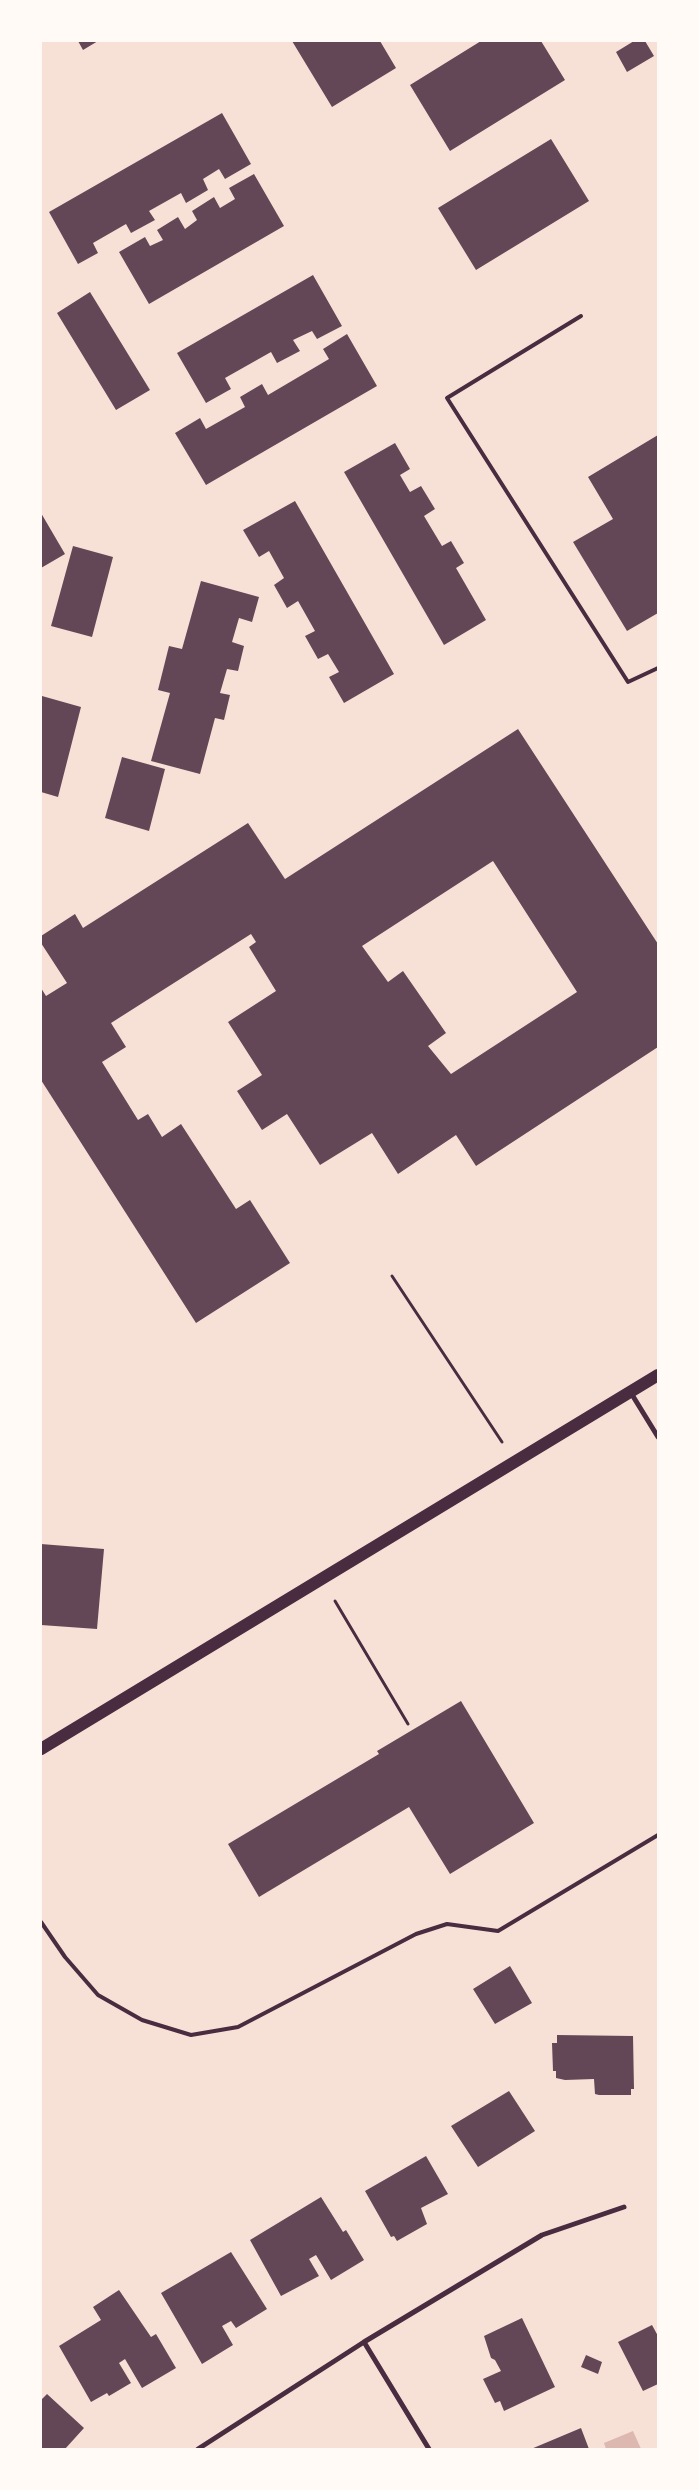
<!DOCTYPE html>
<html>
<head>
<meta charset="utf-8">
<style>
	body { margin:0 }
	#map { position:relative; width:699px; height:2490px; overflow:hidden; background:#f7e1d7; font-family:Manrope,sans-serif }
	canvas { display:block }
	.frame { position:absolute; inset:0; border:42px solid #fffaf5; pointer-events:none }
</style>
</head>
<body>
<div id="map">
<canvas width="699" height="2490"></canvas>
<div class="frame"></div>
</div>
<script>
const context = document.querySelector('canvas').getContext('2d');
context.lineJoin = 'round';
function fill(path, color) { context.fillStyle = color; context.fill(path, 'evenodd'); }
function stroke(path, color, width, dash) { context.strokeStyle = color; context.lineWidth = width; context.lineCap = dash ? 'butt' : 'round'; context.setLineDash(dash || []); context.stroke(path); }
const water = new Path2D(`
	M 633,2431 L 641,2449 L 606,2449 L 604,2443 Z`);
const building = new Path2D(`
	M 78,41 L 98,41 L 83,50 Z
	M 292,41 L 380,41 L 396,68 L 332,107 Z
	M 481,41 L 541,41 L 565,80 L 450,151 L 410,85 Z
	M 634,41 L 645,41 L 654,56 L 627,72 L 616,52 Z
	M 222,113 L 251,164 L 225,179 L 219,169 L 203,179 L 208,190 L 186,203 L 181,193 L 149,211 L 155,220 L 131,233 L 126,224 L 93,243 L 98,253 L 78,264 L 49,212 Z
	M 551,139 L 589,201 L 476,270 L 438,208 Z
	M 254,174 L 284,226 L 149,304 L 119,252 L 145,237 L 150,246 L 163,240 L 157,230 L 178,217 L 185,229 L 197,220 L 192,211 L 214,197 L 220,208 L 235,199 L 229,188 Z
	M 313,275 L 342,326 L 317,339 L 312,331 L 293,340 L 300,351 L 277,363 L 271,352 L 225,378 L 231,389 L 206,403 L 177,353 Z
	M 90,292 L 150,390 L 116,410 L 57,313 Z
	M 347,334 L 377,386 L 206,485 L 175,433 L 200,418 L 206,429 L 245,407 L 240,397 L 262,384 L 268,395 L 329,359 L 323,349 Z
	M 658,435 L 658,613 L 627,631 L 573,542 L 613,519 L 588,477 Z
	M 395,443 L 410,469 L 400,475 L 410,492 L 421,486 L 435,509 L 424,516 L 442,546 L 451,541 L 464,563 L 456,568 L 486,620 L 444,645 L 344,472 Z
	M 295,501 L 394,674 L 344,703 L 329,677 L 339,672 L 328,654 L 318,659 L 305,636 L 315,631 L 298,601 L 287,608 L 274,585 L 284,578 L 269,551 L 259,557 L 243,530 Z
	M 41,513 L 65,554 L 41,568 Z
	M 73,546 L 113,557 L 92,637 L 51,626 Z
	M 201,581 L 259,597 L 252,622 L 239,618 L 232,642 L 244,646 L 238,671 L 227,669 L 220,693 L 230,695 L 224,720 L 215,718 L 200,774 L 151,761 L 170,693 L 158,690 L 169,646 L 182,649 Z
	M 42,696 L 81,707 L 58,797 L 41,792 Z
	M 518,729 L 658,944 L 658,1047 L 476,1166 L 456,1135 L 398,1174 L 372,1133 L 320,1165 L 287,1114 L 262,1130 L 237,1091 L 262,1075 L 228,1022 L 276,991 L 249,947 L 256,942 L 251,934 L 111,1023 L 126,1047 L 102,1062 L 138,1120 L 148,1114 L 162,1137 L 181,1124 L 236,1209 L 250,1200 L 290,1263 L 196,1323 L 41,1080 L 41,988 L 46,996 L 67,983 L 41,943 L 41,936 L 75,914 L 83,928 L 248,823 L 285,879 ZM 493,861 L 577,992 L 451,1074 L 428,1046 L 446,1033 L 403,971 L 388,982 L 362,946 Z
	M 122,757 L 165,769 L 149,831 L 105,818 Z
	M 41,1544 L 104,1549 L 97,1629 L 41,1625 Z
	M 461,1701 L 534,1823 L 450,1874 L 409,1807 L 259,1897 L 228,1844 L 379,1754 L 377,1751 Z
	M 510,1966 L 532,2003 L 495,2024 L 473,1989 Z
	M 557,2035 L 633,2036 L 634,2089 L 631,2089 L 631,2095 L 599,2095 L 595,2094 L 594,2079 L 565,2080 L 556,2078 L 556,2071 L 553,2071 L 552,2043 L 557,2043 Z
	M 509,2091 L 535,2131 L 478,2167 L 451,2126 Z
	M 426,2156 L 448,2194 L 421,2208 L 427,2224 L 397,2241 L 394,2236 L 391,2237 L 365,2191 Z
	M 321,2197 L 343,2232 L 346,2230 L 364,2260 L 331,2280 L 316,2255 L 309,2259 L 319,2276 L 281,2296 L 250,2240 Z
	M 231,2252 L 267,2309 L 236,2328 L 231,2321 L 222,2326 L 233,2345 L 202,2364 L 161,2293 Z
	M 119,2290 L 151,2337 L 156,2334 L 176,2368 L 142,2388 L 125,2359 L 119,2363 L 131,2383 L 109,2396 L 107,2393 L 91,2402 L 59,2346 L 101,2320 L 93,2307 Z
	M 522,2318 L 555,2387 L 504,2411 L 500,2401 L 495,2403 L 483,2379 L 501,2371 L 495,2360 L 491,2358 L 484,2336 Z
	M 652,2325 L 658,2336 L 658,2384 L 643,2391 L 618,2342 Z
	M 586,2355 L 602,2362 L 598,2374 L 581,2367 Z
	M 47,2394 L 84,2428 L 65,2449 L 41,2449 L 41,2400 Z
	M 581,2428 L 589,2449 L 531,2449 Z`);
const path = new Path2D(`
	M 392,1276 L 502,1442
	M 335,1601 L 408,1724`);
const service = new Path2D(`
	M 581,316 L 447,398 L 628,682 L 658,668
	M 41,1922 L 65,1957 L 98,1995 L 142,2020 L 191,2035 L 238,2027 L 416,1934 L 447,1924 L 498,1931 L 658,1835`);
const minor = new Path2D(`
	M 631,1393 L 658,1437
	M 364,2342 L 429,2449
	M 198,2449 L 364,2342 L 542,2235 L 624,2207`);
const primary = new Path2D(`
	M 41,1749 L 658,1375`);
fill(water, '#dcb8b0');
fill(building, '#644757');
stroke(path, '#4a2c40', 3);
stroke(service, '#4a2c40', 4);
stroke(minor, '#4a2c40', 5);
stroke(primary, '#4a2c40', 12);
</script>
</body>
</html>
